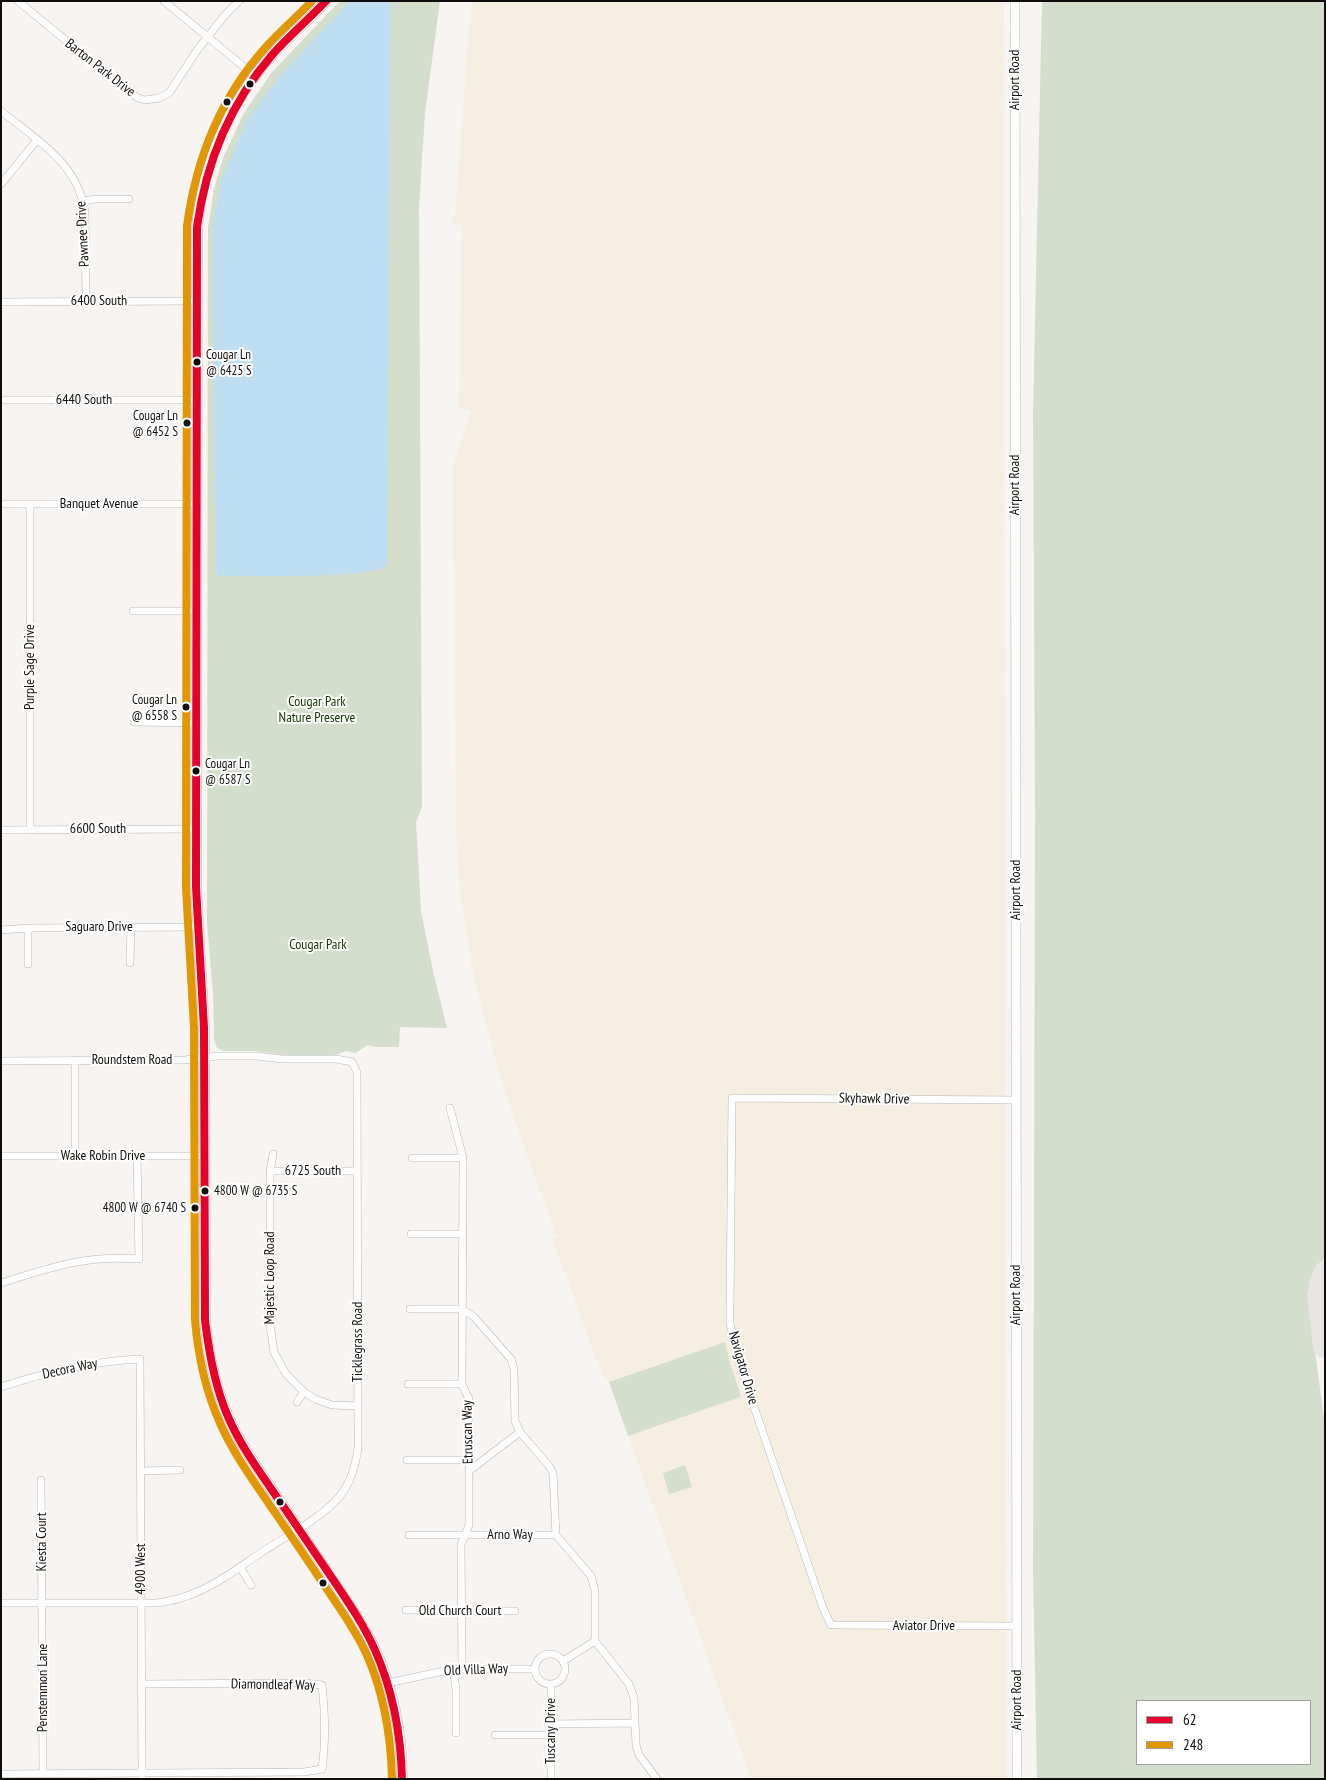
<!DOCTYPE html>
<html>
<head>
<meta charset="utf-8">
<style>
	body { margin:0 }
	#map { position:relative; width:1326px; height:1780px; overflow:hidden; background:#f7f4f1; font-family:"PT Sans Narrow",sans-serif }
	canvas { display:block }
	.frame { position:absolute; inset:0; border:2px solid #100e0d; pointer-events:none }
	.legend { position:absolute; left:1136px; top:1700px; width:175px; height:65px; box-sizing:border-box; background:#fff; border:1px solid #9f9f9e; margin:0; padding:6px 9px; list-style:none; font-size:15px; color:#100e0d }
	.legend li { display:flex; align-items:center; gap:10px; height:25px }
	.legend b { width:25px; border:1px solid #9f9f9e }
</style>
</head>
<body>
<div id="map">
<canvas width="1326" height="1780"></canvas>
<div class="frame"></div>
<ul class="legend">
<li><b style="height:6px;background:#e4002b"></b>62</li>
<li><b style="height:6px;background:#e09701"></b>248</li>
</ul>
</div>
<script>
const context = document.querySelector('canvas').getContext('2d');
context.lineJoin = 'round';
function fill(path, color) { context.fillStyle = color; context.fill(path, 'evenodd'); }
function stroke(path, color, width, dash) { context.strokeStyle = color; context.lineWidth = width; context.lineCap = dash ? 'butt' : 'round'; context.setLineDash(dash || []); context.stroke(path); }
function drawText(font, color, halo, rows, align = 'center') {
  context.font = font + ' "PT Sans Narrow",sans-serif'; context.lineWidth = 4; context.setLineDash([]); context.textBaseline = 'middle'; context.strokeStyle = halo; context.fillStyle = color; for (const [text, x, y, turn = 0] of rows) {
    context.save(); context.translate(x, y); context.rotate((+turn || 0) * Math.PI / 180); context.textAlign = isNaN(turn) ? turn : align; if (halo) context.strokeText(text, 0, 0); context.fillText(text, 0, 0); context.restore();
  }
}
const industrial = new Path2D(`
	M 473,1 L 1004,1 L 1006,1779 L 751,1779 L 609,1382 L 603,1377 L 552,1238 L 557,1238 L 504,1090 L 488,1032 L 472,967 L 460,893 L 456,828 L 453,463 L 471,410 L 459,408 L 462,225 L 452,224 L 452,218 L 455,216 L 469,28 Z`);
const green = new Path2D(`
	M 340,1 L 440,1 L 425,113 L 419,208 L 422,807 L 416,822 L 421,911 L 433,971 L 447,1028 L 400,1027 L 399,1047 L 376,1047 L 367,1045 L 356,1053 L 346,1051 L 335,1055 L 283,1055 L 256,1051 L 224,1051 L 217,1048 L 214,1039 L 213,995 L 207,922 L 208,228 L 214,189 L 223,158 L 244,113 L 272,72 Z
	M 1042,1 L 1325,1 L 1325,1258 C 1312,1272 1309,1279 1308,1298 L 1325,1426 L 1325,1779 L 1037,1779 L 1033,1571 L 1035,814 L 1033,414 ZM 1310,1701 L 1310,1764 L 1137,1764 L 1137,1701 Z
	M 725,1342 L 730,1363 L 740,1393 L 740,1397 L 628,1436 L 609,1382 Z
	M 685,1465 L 692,1487 L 669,1494 L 663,1473 Z`);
const water = new Path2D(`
	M 350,1 L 391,1 L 387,565 C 372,580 245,575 218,576 L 216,570 L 213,226 L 221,181 L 246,122 L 279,77 Z`);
const taxiway = new Path2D(`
	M 1325,1273 L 1319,1296 L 1325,1346`);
const minor = new Path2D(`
	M 18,1 L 119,84 L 138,98 L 145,100 L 159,98 L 169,93 L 198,49 L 225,15 L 239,1
	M 164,1 L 255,76
	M 1,111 C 37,140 79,164 85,213 L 86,301
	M 1,184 L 37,140
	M 83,201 L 96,199 L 129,199
	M 1,302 L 196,301
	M 1,400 L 196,400
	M 1,504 L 196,504
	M 133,611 L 196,611
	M 134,722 L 196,723
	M 1,830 L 196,829
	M 30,830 L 30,504
	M 28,928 L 28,964
	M 1,930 L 28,928 L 197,927
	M 130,963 L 131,927
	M 75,1060 L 75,1156
	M 1,1061 L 185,1060 L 218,1056 L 256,1056 L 282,1059 L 336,1059 L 352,1062 L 357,1072 L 358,1447 C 356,1465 351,1482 340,1496 C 323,1517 285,1537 262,1552 C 241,1566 221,1582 197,1592 C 184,1598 171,1601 157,1603 L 1,1603
	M 1016,1100 L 732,1098 L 730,1309 L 730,1323 L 738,1360 L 823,1608 L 831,1625 L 1016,1626
	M 450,1108 L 463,1158 L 462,1384 L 469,1399 L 469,1525 L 461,1545 L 462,1668
	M 273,1154 L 270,1171 L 270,1325 L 274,1352 L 286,1374 L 304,1392 L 315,1399 L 332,1405 L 358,1406
	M 1,1156 L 204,1156
	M 412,1158 L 463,1158
	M 270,1171 L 357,1171
	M 411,1234 L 462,1234
	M 1,1283 C 52,1267 85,1255 139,1259 L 137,1156
	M 410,1309 L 462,1309 L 474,1317 L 511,1359 L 514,1369 L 515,1421 L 520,1432 L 549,1466 L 553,1473 L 556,1535 L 591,1576 L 595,1590 L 595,1641 L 629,1684 L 634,1698 L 636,1745 L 639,1755 L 657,1779
	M 408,1384 L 462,1384
	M 1,1387 C 47,1372 92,1361 140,1359 L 142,1779
	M 297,1402 L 304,1392
	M 407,1460 L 469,1460
	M 140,1471 L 180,1470
	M 469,1471 L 520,1432
	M 41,1480 L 43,1773
	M 409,1535 L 556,1535
	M 240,1567 L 251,1585
	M 406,1610 L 515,1611
	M535 1669a15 15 0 1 1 30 0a15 15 0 1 1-30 0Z
	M 563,1661 L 595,1641
	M 453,1669 L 456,1690 L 456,1733
	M 388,1683 L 453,1669 L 535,1669
	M 551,1684 L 551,1779
	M 551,1724 L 634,1723
	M 495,1735 L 551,1735
	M 1,1774 L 304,1772 L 322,1769 C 326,1741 325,1713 322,1685 L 305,1683 L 141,1684`);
const tertiary = new Path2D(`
	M 1015,1 L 1017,1779`);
const secondary = new Path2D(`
	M 326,1 C 309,20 289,36 272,55 C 228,104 203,163 197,227 L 196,887 L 204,1028 L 205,1320 C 208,1354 215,1387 229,1419 C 240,1444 257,1467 272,1490 C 293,1520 313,1551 334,1582 C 348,1604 364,1625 375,1650 C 393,1689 402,1735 402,1779`);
const bus1 = new Path2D(`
	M 326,1 C 308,20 289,36 272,55 C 229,105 206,162 197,227 L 196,887 L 204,1028 L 205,1320 C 209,1354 215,1388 229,1419 C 242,1448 261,1474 279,1500 C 296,1525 313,1550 330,1575 C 346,1599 363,1623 375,1650 C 393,1691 401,1734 402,1779`);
const bus2 = new Path2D(`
	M 312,1 C 297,17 280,31 266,47 C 220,98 196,159 187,226 L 186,887 L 194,1028 L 195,1320 C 198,1355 205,1390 220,1423 C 233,1453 253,1480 271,1507 C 288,1531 304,1555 320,1579 C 336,1603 354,1627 366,1653 C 384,1693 391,1735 392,1779`);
const markers = [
	[250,84,4.5,"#100e0d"],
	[227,102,4.5,"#100e0d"],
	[197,362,4.5,"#100e0d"],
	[187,423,4.5,"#100e0d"],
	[186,707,4.5,"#100e0d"],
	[196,771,4.5,"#100e0d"],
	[205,1191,4.5,"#100e0d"],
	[195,1208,4.5,"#100e0d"],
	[280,1502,4.5,"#100e0d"],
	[323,1583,4.5,"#100e0d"]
];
const busNames = [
	["Cougar Ln",206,355],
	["@ 6425 S",206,371],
	["Cougar Ln",178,416,"right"],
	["@ 6452 S",178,432,"right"],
	["Cougar Ln",177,700,"right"],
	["@ 6558 S",177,716,"right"],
	["Cougar Ln",205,764],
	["@ 6587 S",205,780],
	["4800 W @ 6735 S",214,1191],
	["4800 W @ 6740 S",186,1208,"right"]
];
const streetNames = [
	["Barton Park Drive",100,68,38],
	["Airport Road",1015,80,-90],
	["Pawnee Drive",83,234,-93],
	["6400 South",99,301],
	["6440 South",84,400],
	["Airport Road",1015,485,-90],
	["Banquet Avenue",99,504],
	["Purple Sage Drive",30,667,-90],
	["6600 South",98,829],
	["Airport Road",1016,890,-90],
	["Saguaro Drive",99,927],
	["Roundstem Road",132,1060],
	["Skyhawk Drive",874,1099,1],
	["Wake Robin Drive",103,1156],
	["6725 South",313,1171],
	["Majestic Loop Road",270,1278,-90],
	["Airport Road",1016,1295,-90],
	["Ticklegrass Road",358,1342,-90],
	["Navigator Drive",743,1368,74],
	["Decora Way",70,1369,-12],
	["Etruscan Way",468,1432,-91],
	["Arno Way",510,1535],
	["Kiesta Court",42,1542,-90],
	["4900 West",141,1569,-90],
	["Old Church Court",460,1611],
	["Aviator Drive",924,1626],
	["Old Villa Way",476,1670,-2],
	["Diamondleaf Way",273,1685,1],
	["Penstemmon Lane",43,1688,-90],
	["Airport Road",1017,1700,-90],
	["Tuscany Drive",551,1731,-90]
];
const parkNames = [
	["Cougar Park",317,702],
	["Nature Preserve",317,718],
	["Cougar Park",318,945]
];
fill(industrial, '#f6eee1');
fill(green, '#d3decc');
fill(water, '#bfdef2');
stroke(taxiway, '#e7e5e3', 24);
stroke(minor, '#b9b7b5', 8);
stroke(tertiary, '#b9b7b5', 10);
stroke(secondary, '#b9b7b5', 11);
stroke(minor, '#fefdfd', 7);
stroke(tertiary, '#fefdfd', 9);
stroke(secondary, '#fefdfd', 10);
stroke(bus1, '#e4002b', 8);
stroke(bus2, '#e09701', 8);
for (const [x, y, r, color] of markers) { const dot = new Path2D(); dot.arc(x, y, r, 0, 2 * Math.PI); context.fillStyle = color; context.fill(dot); stroke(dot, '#fff', 2); }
drawText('13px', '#100e0d', '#fff', busNames, 'left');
drawText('14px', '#100e0d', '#fff', streetNames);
drawText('14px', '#103500', '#fff', parkNames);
</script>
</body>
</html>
